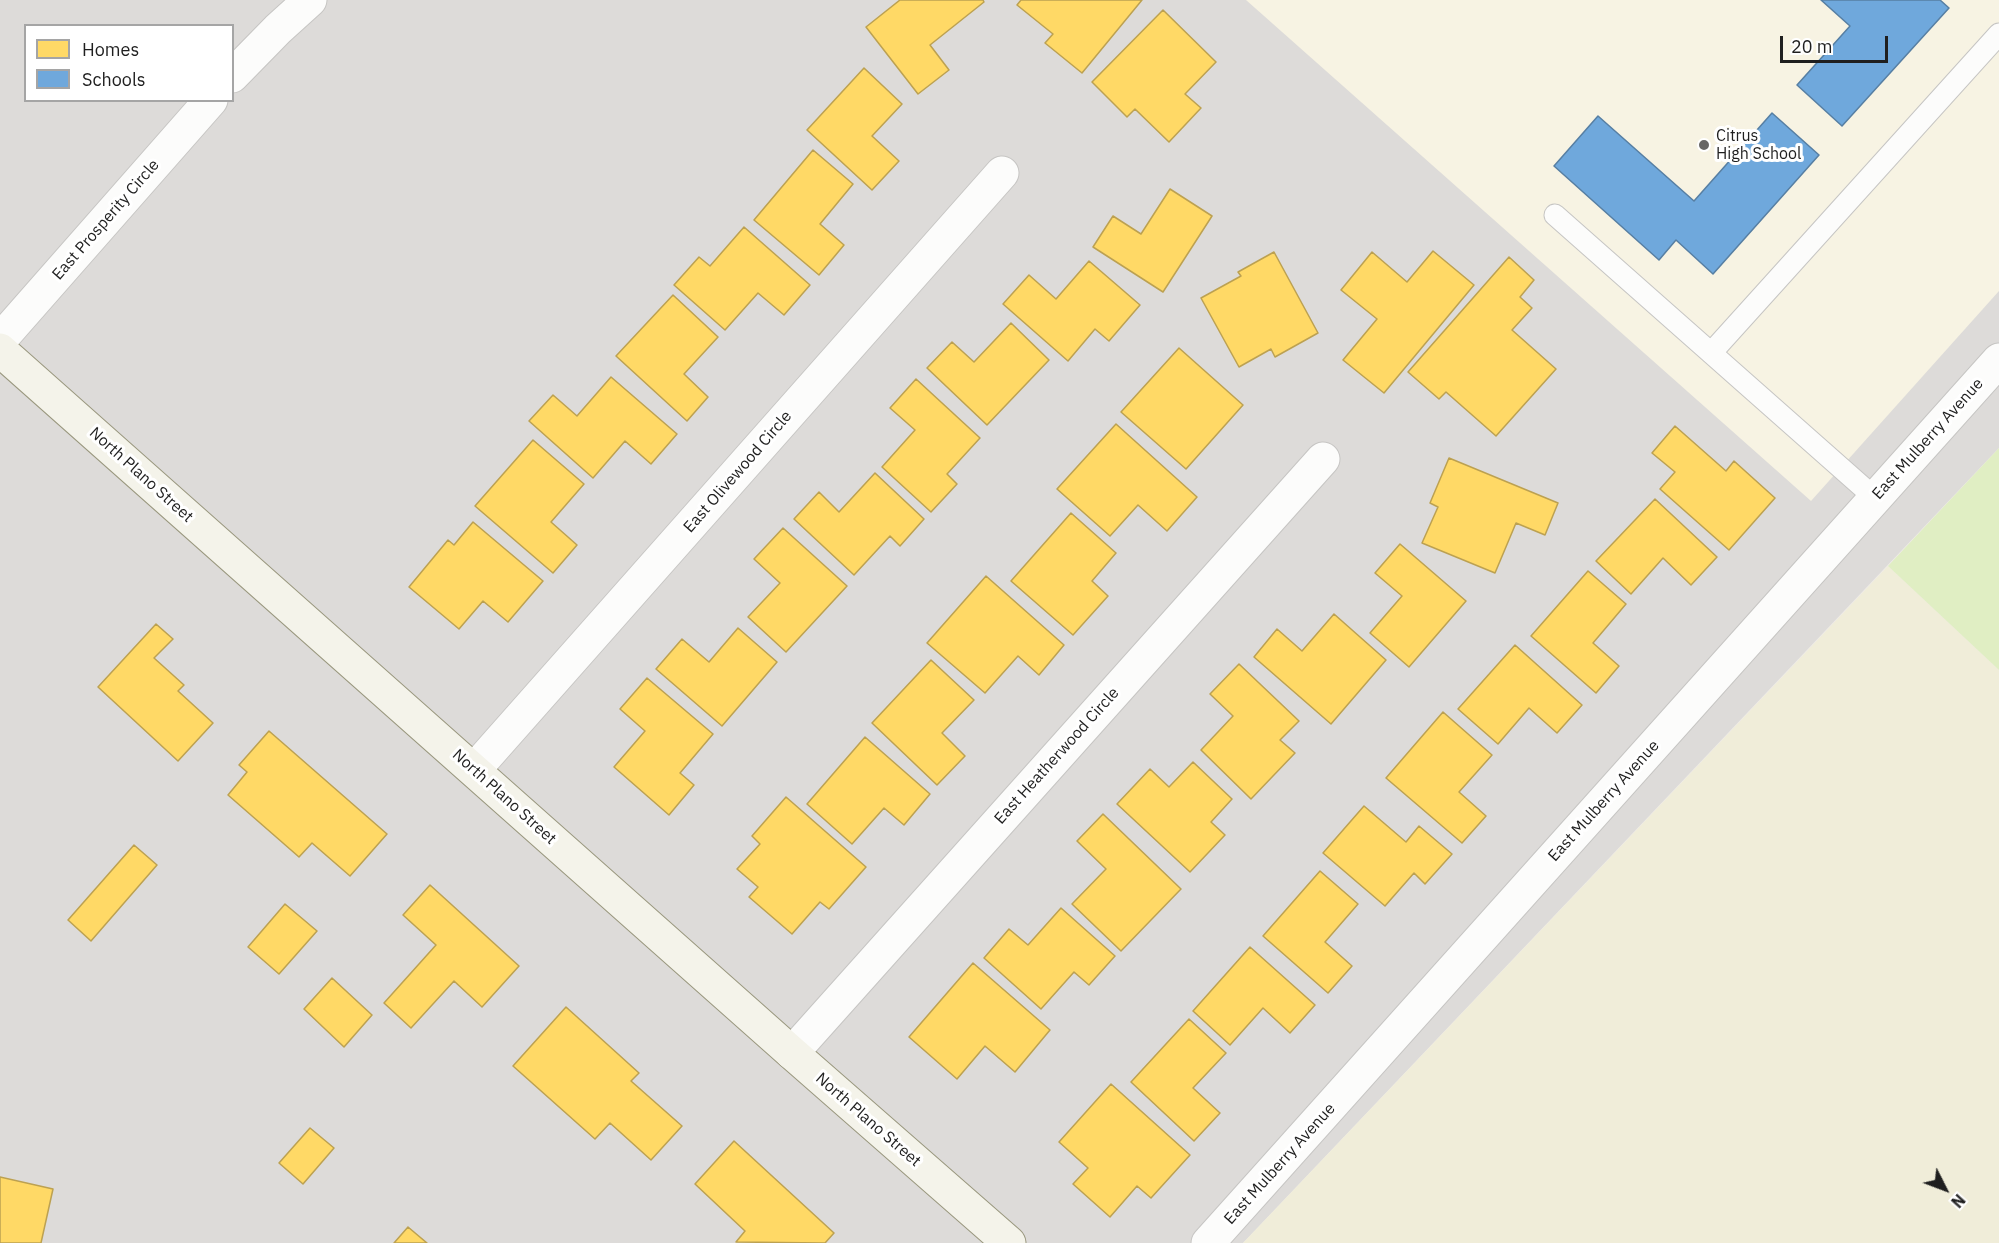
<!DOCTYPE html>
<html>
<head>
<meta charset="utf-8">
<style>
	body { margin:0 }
	#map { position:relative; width:1999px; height:1243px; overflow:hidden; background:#eeebe7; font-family:"IBM Plex Sans",sans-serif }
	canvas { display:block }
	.legend { position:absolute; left:24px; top:24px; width:210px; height:78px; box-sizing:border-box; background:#fff; border:2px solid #a5a5a5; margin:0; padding:8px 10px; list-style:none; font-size:18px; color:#1f1f1f }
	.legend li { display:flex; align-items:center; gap:12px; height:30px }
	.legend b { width:30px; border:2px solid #a5a5a5 }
	.north { position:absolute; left:1915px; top:1159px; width:60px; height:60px; -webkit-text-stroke:4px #fff; paint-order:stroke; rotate:132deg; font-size:16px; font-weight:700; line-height:24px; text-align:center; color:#1f1f1f }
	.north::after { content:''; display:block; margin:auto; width:21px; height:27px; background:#1f1f1f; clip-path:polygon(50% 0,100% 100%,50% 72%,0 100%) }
	.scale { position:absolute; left:1780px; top:36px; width:108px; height:27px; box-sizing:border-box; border:3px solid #1f1f1f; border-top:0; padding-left:8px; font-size:18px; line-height:21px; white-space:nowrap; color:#1f1f1f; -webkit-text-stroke:4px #fff; paint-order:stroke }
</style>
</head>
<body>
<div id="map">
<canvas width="1999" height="1243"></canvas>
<ul class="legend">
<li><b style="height:16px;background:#ffd966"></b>Homes</li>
<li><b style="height:16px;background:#6fa8dc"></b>Schools</li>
</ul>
<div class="north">N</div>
<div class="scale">20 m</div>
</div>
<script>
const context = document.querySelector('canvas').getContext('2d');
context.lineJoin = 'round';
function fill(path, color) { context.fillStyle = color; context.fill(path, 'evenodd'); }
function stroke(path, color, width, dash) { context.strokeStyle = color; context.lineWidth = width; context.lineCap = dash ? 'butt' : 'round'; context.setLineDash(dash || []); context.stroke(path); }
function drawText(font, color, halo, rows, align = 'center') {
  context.font = font + ' "IBM Plex Sans",sans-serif'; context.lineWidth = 6; context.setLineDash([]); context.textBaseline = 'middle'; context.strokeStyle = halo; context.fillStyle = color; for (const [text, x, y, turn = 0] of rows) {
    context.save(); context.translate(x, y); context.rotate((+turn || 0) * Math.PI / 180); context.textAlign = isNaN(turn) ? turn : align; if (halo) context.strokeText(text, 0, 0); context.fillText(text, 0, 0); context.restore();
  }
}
const residential = new Path2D(`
	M 0,0 L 1999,0 L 1999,448 L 1243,1243 L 0,1243 ZM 26,26 L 232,26 L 232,100 L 26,100 Z`);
const education = new Path2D(`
	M 1246,0 L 1999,0 L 1999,291 L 1811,501 Z`);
const farmland = new Path2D(`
	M 1888,566 L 1999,670 L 1999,1243 L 1243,1243 Z`);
const grass = new Path2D(`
	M 1999,448 L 1999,670 L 1888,566 Z`);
const homes = new Path2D(`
	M 900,0 L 983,0 L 984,2 L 930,45 L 949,70 L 918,94 L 866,27 Z
	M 1021,0 L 1142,0 L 1082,73 L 1045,43 L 1053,34 L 1017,5 Z
	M 1163,10 L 1216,62 L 1185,94 L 1201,108 L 1169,142 L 1135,109 L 1127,117 L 1092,82 Z
	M 864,68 L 902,104 L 872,136 L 899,161 L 872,190 L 807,130 Z
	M 813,150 L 853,184 L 820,224 L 844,245 L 819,275 L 754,220 Z
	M 1170,189 L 1212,216 L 1163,292 L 1093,247 L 1113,216 L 1141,234 Z
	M 744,227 L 810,285 L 784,315 L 758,293 L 725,330 L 674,285 L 699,257 L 710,266 Z
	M 1433,251 L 1474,285 L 1384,393 L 1343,360 L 1377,319 L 1341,290 L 1372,252 L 1407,282 Z
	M 1274,252 L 1318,333 L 1275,357 L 1271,349 L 1239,367 L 1201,298 L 1241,276 L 1238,272 Z
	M 1509,257 L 1534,280 L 1520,297 L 1532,308 L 1512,330 L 1556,369 L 1496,436 L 1446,392 L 1439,399 L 1408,372 Z
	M 1089,261 L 1140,305 L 1109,341 L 1095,329 L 1068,361 L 1003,304 L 1029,275 L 1056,299 Z
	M 673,295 L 718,337 L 684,374 L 708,397 L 687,421 L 616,356 Z
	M 1011,323 L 1049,360 L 987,425 L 927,368 L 952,342 L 974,362 Z
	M 1179,348 L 1243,405 L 1186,469 L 1121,412 Z
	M 611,377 L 677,434 L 651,464 L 625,441 L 593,478 L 529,421 L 553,395 L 577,416 Z
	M 916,379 L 980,438 L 947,474 L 957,484 L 931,512 L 882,467 L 915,430 L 890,408 Z
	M 1116,424 L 1197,497 L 1167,531 L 1138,505 L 1110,536 L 1057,489 Z
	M 1675,426 L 1726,471 L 1734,461 L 1775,498 L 1729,550 L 1660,489 L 1675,472 L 1652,453 Z
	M 533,440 L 584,484 L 551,522 L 577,545 L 553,573 L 475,506 Z
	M 1449,458 L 1558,503 L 1545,535 L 1516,523 L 1495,573 L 1422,543 L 1438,507 L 1430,503 Z
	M 875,473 L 924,519 L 900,546 L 890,536 L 854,575 L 794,519 L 819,492 L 839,512 Z
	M 1655,499 L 1717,557 L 1691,585 L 1663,558 L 1631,594 L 1596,561 Z
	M 1071,513 L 1116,553 L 1092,581 L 1108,596 L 1073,635 L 1011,581 Z
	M 473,522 L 543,581 L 508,622 L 483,601 L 459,629 L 409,587 L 448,540 L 454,545 Z
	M 783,528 L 847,586 L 786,652 L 748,617 L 780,583 L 754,559 Z
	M 1400,544 L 1466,601 L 1409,667 L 1370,633 L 1402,596 L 1375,573 Z
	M 1588,571 L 1626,604 L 1593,643 L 1619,666 L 1596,693 L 1531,636 Z
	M 986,576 L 1064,645 L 1039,675 L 1018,656 L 985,693 L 927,643 Z
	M 1334,614 L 1386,660 L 1331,724 L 1254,657 L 1277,629 L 1302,651 Z
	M 156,624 L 173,639 L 154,658 L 184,685 L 178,691 L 213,723 L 178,761 L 98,687 Z
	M 738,628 L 777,662 L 722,726 L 656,669 L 682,639 L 709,662 Z
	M 1515,645 L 1582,705 L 1557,733 L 1529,708 L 1498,744 L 1458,709 Z
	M 931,660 L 974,700 L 942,733 L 965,756 L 937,785 L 872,723 Z
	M 1239,664 L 1299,721 L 1280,740 L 1295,753 L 1251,799 L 1201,750 L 1233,716 L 1210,694 Z
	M 647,678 L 713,734 L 680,773 L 694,785 L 669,815 L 614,767 L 645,731 L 620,709 Z
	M 1443,712 L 1492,755 L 1459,792 L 1486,816 L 1462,843 L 1386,778 Z
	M 269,731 L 387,834 L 350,876 L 312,843 L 299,857 L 228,795 L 247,772 L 239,765 Z
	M 865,737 L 930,794 L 904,825 L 884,808 L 852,844 L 807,804 Z
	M 1193,762 L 1232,799 L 1211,822 L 1225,835 L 1190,872 L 1117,804 L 1150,769 L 1169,787 Z
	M 786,797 L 866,867 L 829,909 L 820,902 L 792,934 L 749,897 L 758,887 L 737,869 L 760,844 L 752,836 Z
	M 1364,806 L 1406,842 L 1419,826 L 1452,854 L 1425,884 L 1414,873 L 1385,906 L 1323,853 Z
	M 1103,814 L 1181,889 L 1121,951 L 1072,904 L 1106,869 L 1077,841 Z
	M 134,845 L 157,865 L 91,941 L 68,920 Z
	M 1320,871 L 1358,904 L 1325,942 L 1352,966 L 1328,993 L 1263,936 Z
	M 430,885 L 519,966 L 482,1007 L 454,981 L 411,1028 L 384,1003 L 436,945 L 403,915 Z
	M 285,904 L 317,931 L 279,974 L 248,947 Z
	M 1061,908 L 1115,956 L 1089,985 L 1074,972 L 1041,1009 L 984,958 L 1009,929 L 1028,945 Z
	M 1250,947 L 1315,1005 L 1290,1033 L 1263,1008 L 1230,1045 L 1193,1011 Z
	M 973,963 L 1050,1030 L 1015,1072 L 985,1046 L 957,1079 L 909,1037 Z
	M 332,978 L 372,1015 L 344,1047 L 304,1009 Z
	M 566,1007 L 639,1073 L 631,1081 L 682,1126 L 651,1160 L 610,1123 L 595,1139 L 513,1066 Z
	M 1189,1019 L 1226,1053 L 1193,1088 L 1220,1113 L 1194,1141 L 1131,1082 Z
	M 1111,1084 L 1190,1155 L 1151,1198 L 1137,1186 L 1110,1217 L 1073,1184 L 1088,1168 L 1059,1142 Z
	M 310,1128 L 334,1148 L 303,1184 L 279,1163 Z
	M 734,1141 L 834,1233 L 825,1243 L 736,1242 L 745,1231 L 695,1184 Z
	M 0,1177 L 53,1189 L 41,1243 L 0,1243 Z
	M 408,1227 L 427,1243 L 394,1243 Z`);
const schools = new Path2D(`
	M 1821,0 L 1940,0 L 1949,8 L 1842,126 L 1797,85 L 1850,26 Z
	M 1772,113 L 1819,155 L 1713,274 L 1676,240 L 1659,260 L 1554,166 L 1598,116 L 1694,201 Z`);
const lane = new Path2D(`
	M 1555,215 L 1875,498
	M 1711,353 L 1999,34`);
const street = new Path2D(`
	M 232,76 L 278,29 L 310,0
	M 0,340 L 211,100
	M 474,770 L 1002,173
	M 792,1053 L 1323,459
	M 1208,1243 L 1999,360`);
const secondary = new Path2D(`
	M 0,350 L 792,1053 L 1009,1243`);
const markers = [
	[1704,145,6,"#676665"]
];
const poiNames = [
	["Citrus",1716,136],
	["High School",1716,154]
];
const streetNames = [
	["East Prosperity Circle",106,220,-49],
	["East Mulberry Avenue",1928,439,-48],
	["East Olivewood Circle",738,472,-49],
	["North Plano Street",141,475,42],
	["East Heatherwood Circle",1057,756,-48],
	["North Plano Street",504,797,42],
	["East Mulberry Avenue",1604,801,-48],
	["North Plano Street",868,1120,41],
	["East Mulberry Avenue",1280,1164,-48]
];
fill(residential, '#dddbd9');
fill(education, '#f7f3e3');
fill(farmland, '#f0edd9');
fill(grass, '#e0eec3');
fill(homes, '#ffd966');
stroke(homes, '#bca151', 1.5);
fill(schools, '#6fa8dc');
stroke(schools, '#577fa3', 1.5);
stroke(lane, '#c6c5c3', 23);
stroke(street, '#c6c5c3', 35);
stroke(secondary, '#99977e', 35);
stroke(lane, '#fcfcfb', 21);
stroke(street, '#fcfcfb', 33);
stroke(secondary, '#f4f3ea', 33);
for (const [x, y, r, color] of markers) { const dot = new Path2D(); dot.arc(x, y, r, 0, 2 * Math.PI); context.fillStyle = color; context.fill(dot); stroke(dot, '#fff', 2); }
drawText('16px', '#1f1f1f', '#fff', poiNames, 'left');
drawText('16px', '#1f1f1f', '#fff', streetNames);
</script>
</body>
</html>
